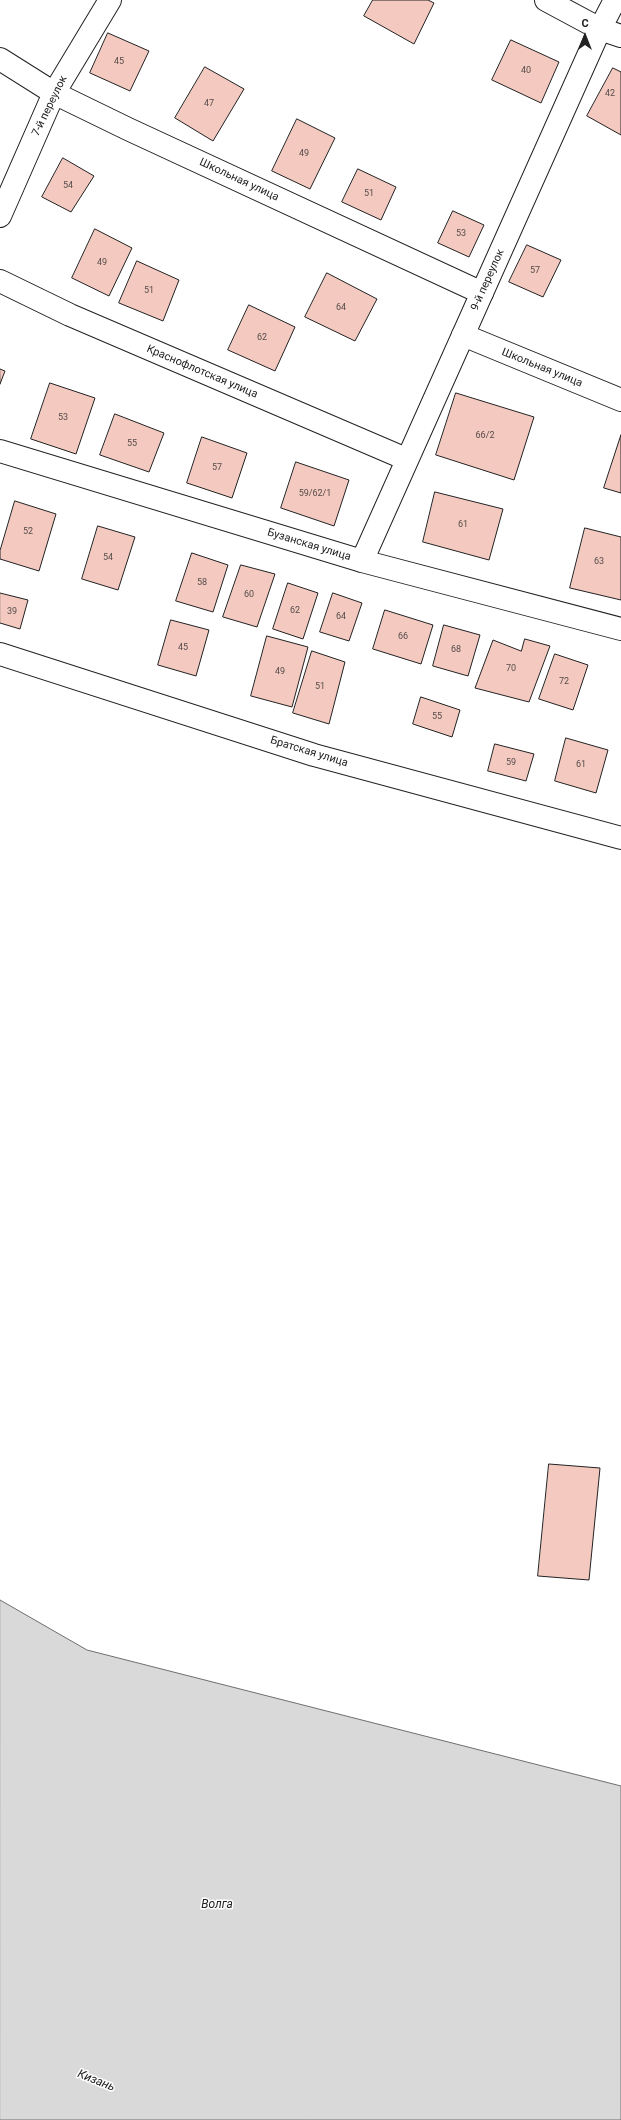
<!DOCTYPE html>
<html>
<head>
<meta charset="utf-8">
<style>
	body { margin:0 }
	#map { position:relative; width:621px; height:2120px; overflow:hidden; background:#fff; font-family:Roboto,sans-serif }
	canvas { display:block }
	.north { position:absolute; left:565px; top:16px; width:40px; height:40px; -webkit-text-stroke:3px #fff; paint-order:stroke; rotate:0deg; font-size:11px; font-weight:700; line-height:16px; text-align:center; color:#222 }
	.north::after { content:''; display:block; margin:auto; width:14px; height:18px; background:#222; clip-path:polygon(50% 0,100% 100%,50% 72%,0 100%) }
</style>
</head>
<body>
<div id="map">
<canvas width="621" height="2120"></canvas>
<div class="north">С</div>
</div>
<script>
const context = document.querySelector('canvas').getContext('2d');
context.lineJoin = 'round';
function fill(path, color) { context.fillStyle = color; context.fill(path, 'evenodd'); }
function stroke(path, color, width, dash) { context.strokeStyle = color; context.lineWidth = width; context.lineCap = dash ? 'butt' : 'round'; context.setLineDash(dash || []); context.stroke(path); }
function drawText(font, color, halo, rows, align = 'center') {
  context.font = font + ' Roboto,sans-serif'; context.lineWidth = 3; context.setLineDash([]); context.textBaseline = 'middle'; context.strokeStyle = halo; context.fillStyle = color; for (const [text, x, y, turn = 0] of rows) {
    context.save(); context.translate(x, y); context.rotate((+turn || 0) * Math.PI / 180); context.textAlign = isNaN(turn) ? turn : align; if (halo) context.strokeText(text, 0, 0); context.fillText(text, 0, 0); context.restore();
  }
}
const water = new Path2D(`
	M 0,1600 L 87,1650 L 621,1786 L 621,2120 L 0,2120 Z`);
const building = new Path2D(`
	M 373,0 L 428,0 L 434,3 L 414,44 L 364,16 Z
	M 108,33 L 149,51 L 130,91 L 90,73 Z
	M 511,40 L 559,62 L 541,103 L 492,80 Z
	M 205,67 L 244,89 L 213,141 L 175,118 Z
	M 613,68 L 621,72 L 621,135 L 587,116 Z
	M 297,119 L 335,138 L 310,189 L 272,171 Z
	M 63,158 L 94,176 L 71,212 L 42,197 Z
	M 358,169 L 396,187 L 381,220 L 342,202 Z
	M 453,211 L 484,225 L 469,257 L 438,243 Z
	M 95,229 L 132,248 L 109,296 L 72,278 Z
	M 527,245 L 561,260 L 543,297 L 509,282 Z
	M 137,261 L 179,280 L 163,321 L 119,303 Z
	M 327,273 L 377,299 L 355,341 L 305,317 Z
	M 249,305 L 295,327 L 275,371 L 228,350 Z
	M 0,369 L 5,371 L 0,384 Z
	M 50,383 L 95,398 L 76,454 L 31,439 Z
	M 456,393 L 534,417 L 514,480 L 436,455 Z
	M 115,414 L 164,433 L 149,472 L 100,455 Z
	M 621,435 L 621,493 L 604,488 Z
	M 202,437 L 247,453 L 232,498 L 187,483 Z
	M 296,462 L 349,480 L 334,526 L 281,508 Z
	M 435,492 L 503,509 L 489,560 L 423,542 Z
	M 15,501 L 56,514 L 39,571 L 0,559 L 0,551 Z
	M 98,526 L 135,537 L 118,590 L 82,579 Z
	M 585,528 L 621,537 L 621,600 L 570,588 Z
	M 192,553 L 228,565 L 213,612 L 176,601 Z
	M 241,565 L 275,574 L 257,627 L 223,617 Z
	M 288,583 L 318,593 L 303,639 L 273,629 Z
	M 0,593 L 28,600 L 20,629 L 0,623 Z
	M 333,593 L 362,603 L 349,641 L 320,632 Z
	M 385,610 L 433,625 L 421,664 L 373,649 Z
	M 171,620 L 209,630 L 196,676 L 158,665 Z
	M 444,625 L 480,635 L 468,676 L 433,666 Z
	M 267,636 L 308,647 L 292,707 L 251,696 Z
	M 525,639 L 550,646 L 529,702 L 475,688 L 493,640 L 521,651 Z
	M 312,651 L 345,662 L 329,724 L 293,713 Z
	M 555,654 L 588,665 L 573,710 L 539,699 Z
	M 421,697 L 460,710 L 452,737 L 413,724 Z
	M 566,738 L 608,750 L 596,793 L 555,781 Z
	M 495,744 L 534,754 L 526,781 L 488,771 Z
	M 549,1464 L 600,1468 L 589,1580 L 538,1576 Z`);
const minor = new Path2D(`
	M 546,0 L 600,29 L 621,36
	M 0,59 L 54,93 L 128,129 L 482,293
	M 0,216 L 54,93 L 110,0
	M 0,281 L 70,315 L 406,459
	M 463,335 L 621,400
	M 0,451 L 362,561 L 621,629
	M 0,654 L 314,755 L 621,838`);
const tertiary = new Path2D(`
	M 362,561 L 600,29 L 615,0`);
const numberNames = [
	["45",119,62],
	["40",526,71],
	["42",610,94],
	["47",209,104],
	["49",304,154],
	["54",68,186],
	["51",369,194],
	["53",461,234],
	["49",102,263],
	["57",535,271],
	["51",149,291],
	["64",341,308],
	["62",262,338],
	["53",63,418],
	["66/2",485,436],
	["55",132,444],
	["57",217,468],
	["59/62/1",315,494],
	["61",463,525],
	["52",28,532],
	["54",108,558],
	["63",599,562],
	["58",202,583],
	["60",249,595],
	["62",295,611],
	["39",12,612],
	["64",341,617],
	["66",403,637],
	["45",183,648],
	["68",456,650],
	["70",511,669],
	["49",280,672],
	["72",564,682],
	["51",320,687],
	["55",437,717],
	["59",511,763],
	["61",581,765]
];
const streetNames = [
	["7-й переулок",50,106,-64],
	["Школьная улица",239,180,25],
	["9-й переулок",488,280,-66],
	["Школьная улица",542,368,22],
	["Краснофлотская улица",202,372,23],
	["Бузанская улица",309,545,17],
	["Братская улица",309,752,17]
];
const waterNames = [
	["Волга",217,1905],
	["Кизань",96,2081,22]
];
fill(water, '#d9d9d9');
stroke(water, '#6f6f6f', 1);
fill(building, '#f3c9c0');
stroke(building, '#222', 1);
stroke(minor, '#222', 24);
stroke(tertiary, '#222', 24);
stroke(minor, '#fff', 22);
stroke(tertiary, '#fff', 22);
drawText('9px', '#564c4a', null, numberNames);
drawText('11px', '#222', '#fff', streetNames);
drawText('italic 12px', '#222', '#fff', waterNames);
</script>
</body>
</html>
